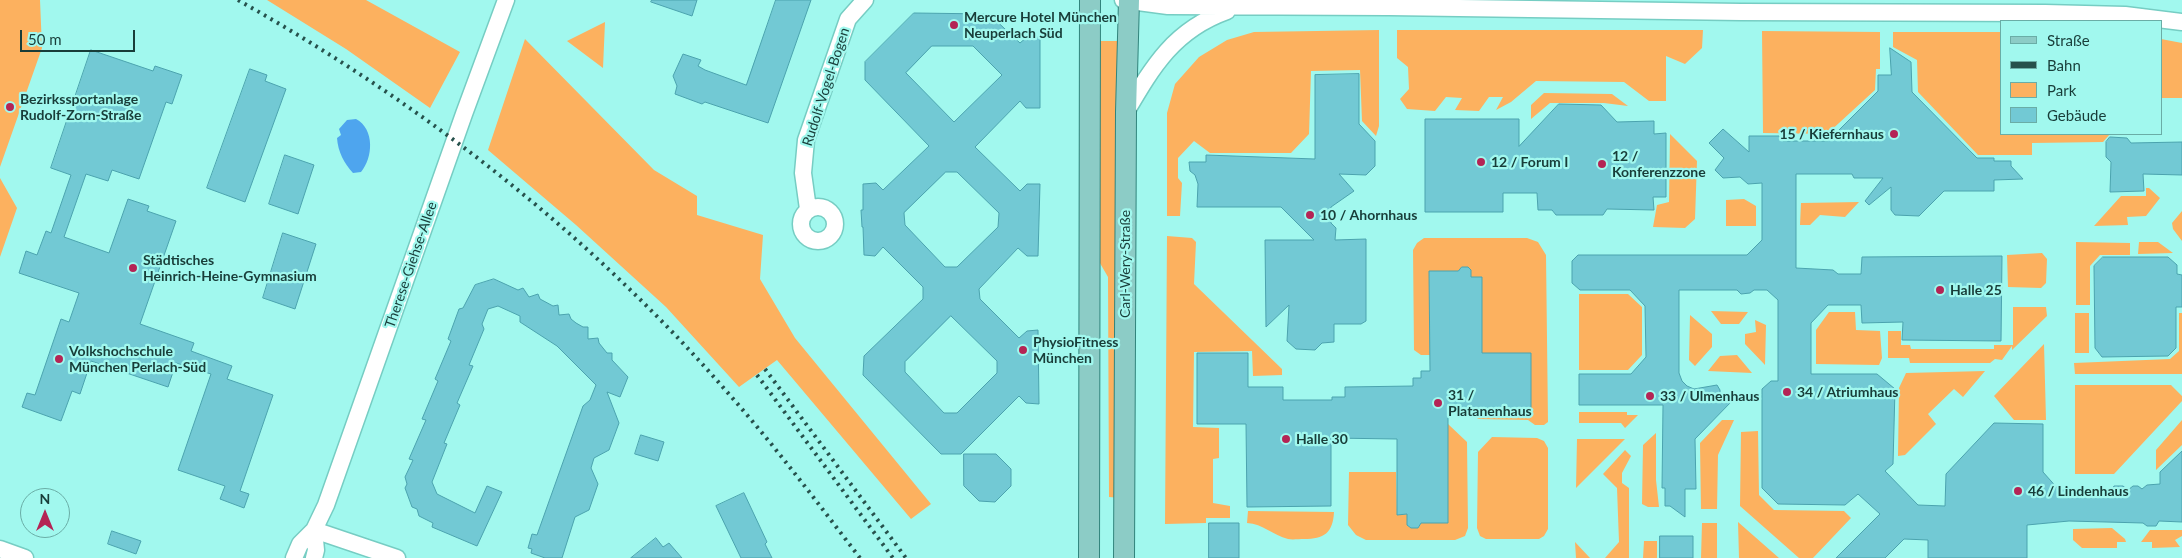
<!DOCTYPE html>
<html>
<head>
<meta charset="utf-8">
<style>
	body { margin:0 }
	#map { position:relative; width:2182px; height:558px; overflow:hidden; background:#a1f8ee; font-family:Lato,sans-serif }
	canvas { display:block }
	.legend { position:absolute; left:2000px; top:20px; width:162px; height:115px; box-sizing:border-box; background:#a1f8ee; border:1px solid #6aada6; margin:0; padding:6px 9px; list-style:none; font-size:15px; color:#183d39 }
	.legend li { display:flex; align-items:center; gap:10px; height:25px }
	.legend b { width:25px; border:1px solid #6aada6 }
	.north { position:absolute; left:20px; top:488px; width:50px; height:50px; box-sizing:border-box; background:#a1f8ee; border:1px solid #6aada6; border-radius:50%; rotate:0deg; font-size:14px; font-weight:700; line-height:20px; text-align:center; color:#183d39 }
	.north::after { content:''; display:block; margin:auto; width:18px; height:22px; background:#b42455; clip-path:polygon(50% 0,100% 100%,50% 72%,0 100%) }
	.scale { position:absolute; left:20px; top:30px; width:115px; height:22px; box-sizing:border-box; border:2px solid #183d39; border-top:0; padding-left:6px; font-size:15px; line-height:18px; white-space:nowrap; color:#183d39; -webkit-text-stroke:4px #a1f8ee; paint-order:stroke }
</style>
</head>
<body>
<div id="map">
<canvas width="2182" height="558"></canvas>
<ul class="legend">
<li><b style="height:6px;background:#8cccc6"></b>Straße</li>
<li><b style="height:6px;background:#26514c"></b>Bahn</li>
<li><b style="height:14px;background:#fcb15f"></b>Park</li>
<li><b style="height:14px;background:#72c9d4"></b>Gebäude</li>
</ul>
<div class="north">N</div>
<div class="scale">50 m</div>
</div>
<script>
const context = document.querySelector('canvas').getContext('2d');
context.lineJoin = 'round';
function fill(path, color) { context.fillStyle = color; context.fill(path, 'evenodd'); }
function stroke(path, color, width, dash) { context.strokeStyle = color; context.lineWidth = width; context.lineCap = dash ? 'butt' : 'round'; context.setLineDash(dash || []); context.stroke(path); }
function drawText(font, color, halo, rows, align = 'center') {
  context.font = font + ' Lato,sans-serif'; context.lineWidth = 4.5; context.setLineDash([]); context.textBaseline = 'middle'; context.strokeStyle = halo; context.fillStyle = color; for (const [text, x, y, turn = 0] of rows) {
    context.save(); context.translate(x, y); context.rotate((+turn || 0) * Math.PI / 180); context.textAlign = isNaN(turn) ? turn : align; if (halo) context.strokeText(text, 0, 0); context.fillText(text, 0, 0); context.restore();
  }
}
const green = new Path2D(`
	M 0,0 L 40,0 L 42,48 L 0,167 Z
	M 267,0 L 366,0 L 460,52 L 430,108 L 346,49 Z
	M 605,22 L 603,68 L 567,41 Z
	M 1379,30 L 1379,126 L 1376,136 L 1362,121 L 1360,70 L 1311,71 L 1309,134 L 1291,153 L 1210,153 L 1194,141 L 1178,158 L 1178,178 L 1182,183 L 1180,216 L 1167,216 L 1167,113 L 1175,84 L 1199,57 L 1227,40 L 1254,32 Z
	M 1397,30 L 1703,30 L 1702,48 L 1685,64 L 1666,56 L 1666,101 L 1649,101 L 1624,82 L 1536,81 L 1511,102 L 1496,110 L 1503,97 L 1489,97 L 1479,111 L 1455,110 L 1462,98 L 1446,97 L 1435,111 L 1407,109 L 1400,99 L 1409,89 L 1408,67 L 1397,58 Z
	M 1762,31 L 1880,32 L 1880,69 L 1876,69 L 1875,90 L 1827,134 L 1763,133 Z
	M 1893,32 L 2001,32 L 2001,134 L 2110,134 L 2103,142 L 2032,143 L 2032,155 L 1978,155 L 1918,92 L 1917,60 L 1893,47 Z
	M 525,39 L 654,170 L 697,196 L 697,215 L 763,235 L 760,279 L 795,338 L 931,504 L 911,519 L 777,360 L 739,387 L 666,307 L 576,225 L 488,150 Z
	M 2161,39 L 2182,43 L 2182,98 L 2161,98 Z
	M 1095,41 L 1121,41 L 1121,498 L 1109,497 L 1108,277 L 1097,258 Z
	M 1544,93 L 1612,94 L 1628,106 L 1604,103 L 1550,103 L 1531,119 L 1531,105 Z
	M 1670,134 L 1697,161 L 1695,219 L 1685,228 L 1653,227 L 1657,205 L 1669,202 Z
	M 0,178 L 17,208 L 0,257 Z
	M 2146,188 L 2149,188 L 2160,198 L 2146,216 L 2127,217 L 2128,225 L 2094,226 L 2121,196 L 2146,196 Z
	M 1744,199 L 1756,206 L 1756,226 L 1726,226 L 1726,200 Z
	M 1859,202 L 1845,217 L 1820,215 L 1810,225 L 1800,225 L 1801,203 Z
	M 2182,211 L 2182,241 L 2173,229 L 2172,223 Z
	M 1167,236 L 1192,238 L 1196,242 L 1194,284 L 1282,369 L 1282,375 L 1253,376 L 1252,351 L 1194,352 L 1193,427 L 1219,428 L 1219,458 L 1213,459 L 1213,503 L 1230,506 L 1230,518 L 1206,518 L 1206,523 L 1165,524 Z
	M 1424,238 L 1527,238 L 1538,242 L 1546,255 L 1548,422 L 1544,425 L 1535,425 L 1528,420 L 1478,419 L 1468,408 L 1531,409 L 1531,353 L 1482,353 L 1482,277 L 1471,277 L 1471,270 L 1468,267 L 1462,267 L 1458,271 L 1429,271 L 1430,355 L 1421,355 L 1414,350 L 1413,250 L 1417,243 Z
	M 2076,242 L 2130,243 L 2130,255 L 2100,255 L 2090,266 L 2090,305 L 2076,305 Z
	M 2139,242 L 2158,242 L 2173,253 L 2138,254 Z
	M 2042,253 L 2047,259 L 2046,283 L 2041,288 L 2008,287 L 2007,255 Z
	M 1579,294 L 1628,294 L 1642,307 L 1642,355 L 1628,370 L 1579,370 Z
	M 2013,307 L 2046,307 L 2047,316 L 2012,350 L 2012,346 L 2002,360 L 1995,359 L 1990,363 L 1910,363 L 1909,358 L 1888,358 L 1888,331 L 1901,331 L 1901,345 L 1910,345 L 1911,349 L 1994,349 L 1994,345 L 2013,345 Z
	M 1711,311 L 1748,312 L 1739,324 L 1721,324 Z
	M 1829,312 L 1855,312 L 1856,330 L 1880,331 L 1882,358 L 1879,365 L 1816,364 L 1816,330 Z
	M 2075,313 L 2089,313 L 2089,353 L 2075,353 Z
	M 2179,313 L 2182,313 L 2182,374 L 2075,374 L 2074,363 L 2170,359 L 2179,351 Z
	M 1690,315 L 1712,334 L 1712,347 L 1695,366 L 1689,360 Z
	M 1755,320 L 1766,325 L 1765,365 L 1745,344 L 1745,334 L 1756,332 Z
	M 2044,344 L 2046,420 L 2014,420 L 1994,396 Z
	M 1737,355 L 1752,373 L 1708,371 L 1720,356 Z
	M 1985,371 L 1963,397 L 1954,389 L 1928,414 L 1936,424 L 1905,455 L 1898,456 L 1899,388 L 1906,373 Z
	M 2075,385 L 2171,385 L 2182,396 L 2182,401 L 2114,474 L 2075,474 Z
	M 1579,412 L 1627,412 L 1627,415 L 1638,415 L 1625,428 L 1621,423 L 1579,423 Z
	M 1722,420 L 1734,420 L 1718,455 L 1717,509 L 1701,509 L 1700,443 Z
	M 2182,420 L 2182,445 L 2156,470 L 2156,450 Z
	M 1448,424 L 1467,442 L 1468,528 L 1465,536 L 1455,540 L 1366,540 L 1356,535 L 1348,525 L 1349,472 L 1396,472 L 1397,515 L 1407,514 L 1407,525 L 1411,528 L 1418,528 L 1421,523 L 1448,523 Z
	M 1758,431 L 1759,495 L 1774,510 L 1844,511 L 1851,518 L 1813,558 L 1799,558 L 1740,506 L 1741,432 Z
	M 1656,433 L 1656,480 L 1659,507 L 1648,507 L 1642,504 L 1643,445 Z
	M 1492,437 L 1537,438 L 1544,441 L 1548,448 L 1548,529 L 1544,536 L 1539,539 L 1486,539 L 1480,536 L 1477,528 L 1478,452 Z
	M 1577,439 L 1625,439 L 1576,488 Z
	M 1625,450 L 1631,456 L 1622,473 L 1622,483 L 1629,488 L 1629,558 L 1605,558 L 1619,542 L 1617,488 L 1603,474 Z
	M 1248,511 L 1334,512 C 1333,533 1324,539 1304,539 C 1299,539 1292,540 1288,539 C 1273,535 1263,524 1247,523 Z
	M 1738,522 L 1779,558 L 1739,558 Z
	M 1702,523 L 1717,523 L 1717,558 L 1701,558 Z
	M 2112,528 L 2125,539 L 2126,542 L 2117,542 L 2117,548 L 2082,548 L 2073,540 L 2073,529 Z
	M 2150,530 L 2182,530 L 2182,536 L 2175,540 L 2180,547 L 2152,548 L 2152,542 L 2141,542 Z
	M 1644,541 L 1657,541 L 1657,558 L 1643,558 Z
	M 1575,542 L 1590,558 L 1576,558 Z`);
const water = new Path2D(`
	M 356,119 C 375,129 373,158 361,172 L 353,173 C 344,163 338,152 337,138 L 341,135 L 339,129 L 347,120 Z`);
const building = new Path2D(`
	M 652,0 L 697,0 L 692,16 L 651,2 Z
	M 776,0 L 811,0 L 768,123 L 705,102 L 702,104 L 675,94 L 677,86 L 673,76 L 683,54 L 701,60 L 698,66 L 705,70 L 746,85 Z
	M 914,13 L 989,14 L 1020,43 L 1027,37 L 1040,37 L 1040,108 L 1026,108 L 1020,101 L 975,147 L 1020,191 L 1027,184 L 1040,184 L 1038,256 L 1027,256 L 1018,248 L 979,289 L 980,299 L 1019,338 L 1027,331 L 1038,330 L 1039,404 L 1026,403 L 1019,396 L 961,454 L 941,454 L 863,375 L 864,356 L 923,299 L 923,287 L 883,247 L 875,256 L 864,255 L 863,227 L 862,227 L 861,210 L 863,210 L 863,184 L 876,183 L 883,190 L 929,146 L 865,80 L 865,62 ZM 932,46 L 973,46 L 1002,75 L 954,122 L 906,73 ZM 946,172 L 957,172 L 999,213 L 998,227 L 957,267 L 945,267 L 905,225 L 904,213 ZM 951,316 L 997,361 L 997,373 L 957,413 L 944,413 L 905,372 L 905,362 Z
	M 1890,48 L 1911,62 L 1912,92 L 1977,158 L 1994,158 L 1994,161 L 2011,161 L 2011,166 L 2023,179 L 1994,180 L 1994,191 L 1944,191 L 1919,216 L 1895,215 L 1891,210 L 1891,187 L 1869,205 L 1865,201 L 1883,178 L 1854,178 L 1852,174 L 1796,174 L 1796,268 L 1833,270 L 1838,274 L 1861,274 L 1862,257 L 2002,256 L 2001,341 L 1902,340 L 1903,322 L 1862,323 L 1861,305 L 1828,305 L 1811,323 L 1811,374 L 1877,374 L 1895,389 L 1893,464 L 1885,471 L 1918,505 L 1945,506 L 1946,474 L 1994,423 L 2043,424 L 2043,472 L 2059,490 L 2111,491 L 2114,486 L 2123,486 L 2128,490 L 2133,486 L 2138,486 L 2142,489 L 2147,485 L 2160,484 L 2160,472 L 2182,451 L 2182,522 L 2159,521 L 2156,526 L 2147,526 L 2143,523 L 2069,521 L 2027,525 L 2027,558 L 1928,558 L 1928,540 L 1904,539 L 1885,558 L 1836,558 L 1880,514 L 1858,494 L 1845,505 L 1778,504 L 1762,488 L 1762,389 L 1771,381 L 1778,381 L 1778,300 L 1767,290 L 1754,290 L 1750,293 L 1741,294 L 1737,290 L 1679,290 L 1679,373 L 1682,381 L 1687,386 L 1694,389 L 1717,385 L 1720,390 L 1720,402 L 1731,402 L 1695,439 L 1696,489 L 1685,489 L 1685,517 L 1670,506 L 1665,506 L 1665,488 L 1662,488 L 1663,405 L 1579,405 L 1579,374 L 1631,374 L 1646,357 L 1645,306 L 1630,290 L 1580,290 L 1572,283 L 1572,261 L 1578,255 L 1747,255 L 1762,240 L 1762,183 L 1748,184 L 1740,177 L 1723,178 L 1715,170 L 1724,158 L 1709,143 L 1723,129 L 1749,152 L 1749,136 L 1779,136 L 1783,141 L 1828,141 L 1878,91 L 1878,75 L 1891,75 Z
	M 91,50 L 153,71 L 155,66 L 182,75 L 172,104 L 166,102 L 139,179 L 112,170 L 108,181 L 86,174 L 64,237 L 109,253 L 128,199 L 149,206 L 147,211 L 176,221 L 140,324 L 194,343 L 191,351 L 232,366 L 227,379 L 273,395 L 240,491 L 249,494 L 244,508 L 220,499 L 225,486 L 178,470 L 211,374 L 176,363 L 168,387 L 91,361 L 80,394 L 72,391 L 61,421 L 22,407 L 27,393 L 35,395 L 61,319 L 69,322 L 79,293 L 19,273 L 26,251 L 37,255 L 46,231 L 51,233 L 71,175 L 51,168 Z
	M 250,69 L 267,75 L 265,81 L 286,89 L 245,202 L 207,188 Z
	M 1359,74 L 1359,124 L 1375,141 L 1375,166 L 1366,175 L 1339,174 L 1354,191 L 1331,207 L 1331,223 L 1336,228 L 1335,240 L 1366,239 L 1366,321 L 1361,324 L 1334,324 L 1334,342 L 1322,343 L 1315,350 L 1296,349 L 1287,341 L 1289,305 L 1266,327 L 1265,240 L 1314,240 L 1281,207 L 1197,207 L 1198,184 L 1195,175 L 1190,171 L 1189,162 L 1206,162 L 1206,155 L 1315,159 L 1315,75 Z
	M 1559,104 L 1601,105 L 1617,122 L 1654,121 L 1654,134 L 1666,133 L 1666,197 L 1653,197 L 1654,210 L 1607,209 L 1603,215 L 1556,215 L 1552,210 L 1538,210 L 1537,193 L 1503,193 L 1503,212 L 1425,212 L 1425,119 L 1519,119 L 1519,146 Z
	M 2110,137 L 2127,138 L 2131,143 L 2182,142 L 2182,175 L 2143,174 L 2144,191 L 2110,192 L 2111,162 L 2106,157 L 2106,142 Z
	M 285,155 L 314,165 L 298,214 L 269,204 Z
	M 283,233 L 316,244 L 295,309 L 263,298 Z
	M 2103,257 L 2168,257 L 2177,265 L 2177,274 L 2182,275 L 2182,307 L 2176,307 L 2176,348 L 2168,356 L 2102,357 L 2095,348 L 2094,266 Z
	M 1462,267 L 1468,267 L 1471,270 L 1471,277 L 1482,277 L 1482,353 L 1531,353 L 1531,409 L 1448,408 L 1448,523 L 1421,523 L 1418,528 L 1411,528 L 1407,525 L 1407,514 L 1397,515 L 1397,439 L 1331,438 L 1331,506 L 1247,507 L 1246,424 L 1197,424 L 1197,353 L 1248,353 L 1248,387 L 1283,387 L 1283,400 L 1332,400 L 1332,397 L 1345,397 L 1345,387 L 1413,386 L 1413,378 L 1421,378 L 1421,371 L 1430,371 L 1429,271 L 1458,271 Z
	M 494,279 L 518,290 L 523,288 L 529,297 L 538,294 L 540,299 L 553,306 L 558,305 L 559,315 L 569,314 L 571,319 L 576,323 L 583,327 L 588,327 L 588,339 L 598,338 L 599,343 L 607,353 L 612,353 L 612,360 L 628,377 L 620,397 L 607,392 L 619,423 L 609,450 L 594,458 L 591,468 L 598,484 L 589,510 L 575,517 L 562,558 L 545,558 L 531,553 L 532,549 L 528,548 L 532,534 L 537,535 L 583,406 L 590,400 L 596,385 L 557,346 L 520,322 L 520,316 L 498,306 L 488,309 L 482,324 L 484,329 L 469,365 L 473,366 L 457,403 L 460,405 L 444,443 L 447,444 L 432,482 L 437,494 L 475,513 L 487,486 L 502,492 L 477,546 L 432,527 L 433,523 L 419,516 L 417,509 L 412,507 L 405,488 L 407,484 L 405,477 L 413,460 L 409,459 L 426,420 L 422,419 L 438,381 L 435,379 L 451,341 L 448,339 L 459,309 L 463,308 L 475,285 Z
	M 641,435 L 664,442 L 658,461 L 635,454 Z
	M 964,454 L 996,454 L 1011,469 L 1011,486 L 995,502 L 979,501 L 964,486 Z
	M 744,493 L 767,542 L 765,544 L 772,558 L 741,558 L 716,506 Z
	M 1209,523 L 1239,523 L 1239,558 L 1209,558 Z
	M 112,531 L 141,541 L 136,554 L 108,544 Z
	M 1660,536 L 1693,536 L 1693,558 L 1660,558 Z
	M 656,538 L 663,547 L 669,543 L 682,558 L 631,558 Z`);
const minor = new Path2D(`
	M 1123,0 L 1168,6 L 1389,7 L 1741,12 L 2045,13 L 2125,15 L 2182,22
	M 1126,112 C 1153,66 1174,30 1227,11
	M801 224a17 17 0 1 1 34 0a17 17 0 1 1-34 0Z
	M 808,209 L 803,173 L 806,140 L 848,19 L 865,0
	M 314,530 L 397,558
	M 0,549 L 25,558
	M 294,558 L 300,544 L 314,530 L 326,505 L 464,114 L 506,0
	M 314,558 L 316,550 L 314,530`);
const major = new Path2D(`
	M 1089,558 L 1090,0
	M 1124,558 L 1126,112 L 1129,0`);
const rail = new Path2D(`
	M 238,0 C 421,103 590,234 728,393 C 775,446 817,502 860,558
	M 765,369 L 906,558
	M 757,375 L 893,558`);
const markers = [
	[954,25,5,"#b42455"],
	[10,107,5,"#b42455"],
	[1894,134,5,"#b42455"],
	[1481,162,5,"#b42455"],
	[1602,164,5,"#b42455"],
	[1310,215,5,"#b42455"],
	[133,268,5,"#b42455"],
	[1940,290,5,"#b42455"],
	[1023,350,5,"#b42455"],
	[59,359,5,"#b42455"],
	[1787,392,5,"#b42455"],
	[1650,396,5,"#b42455"],
	[1438,403,5,"#b42455"],
	[1286,439,5,"#b42455"],
	[2018,491,5,"#b42455"]
];
const poiNames = [
	["Mercure Hotel München",964,17],
	["Neuperlach Süd",964,33],
	["Bezirkssportanlage",20,99],
	["Rudolf-Zorn-Straße",20,115],
	["15 / Kiefernhaus",1884,134,"right"],
	["12 /",1612,156],
	["Konferenzzone",1612,172],
	["12 / Forum I",1491,162],
	["10 / Ahornhaus",1320,215],
	["Städtisches",143,260],
	["Heinrich-Heine-Gymnasium",143,276],
	["Halle 25",1950,290],
	["PhysioFitness",1033,342],
	["München",1033,358],
	["Volkshochschule",69,351],
	["München Perlach-Süd",69,367],
	["34 / Atriumhaus",1797,392],
	["31 /",1448,395],
	["Platanenhaus",1448,411],
	["33 / Ulmenhaus",1660,396],
	["Halle 30",1296,439],
	["46 / Lindenhaus",2028,491]
];
const streetNames = [
	["Rudolf-Vogel-Bogen",826,87,-72],
	["Carl-Wery-Straße",1125,264,-90],
	["Therese-Giehse-Allee",411,265,-71]
];
fill(green, '#fcb15f');
fill(water, '#4ea5ee');
fill(building, '#72c9d4');
stroke(building, '#4ba3ae', 1);
stroke(minor, '#76cdc3', 19);
stroke(major, '#31847c', 22);
stroke(minor, '#fff', 16);
stroke(major, '#8cccc6', 20);
stroke(rail, '#26514c', 4, [2.5, 5]);
for (const [x, y, r, color] of markers) { const dot = new Path2D(); dot.arc(x, y, r, 0, 2 * Math.PI); context.fillStyle = color; context.fill(dot); stroke(dot, '#a1f8ee', 2); }
drawText('bold 14px', '#183d39', '#a1f8ee', poiNames, 'left');
drawText('14px', '#183d39', '#a1f8ee', streetNames);
</script>
</body>
</html>
